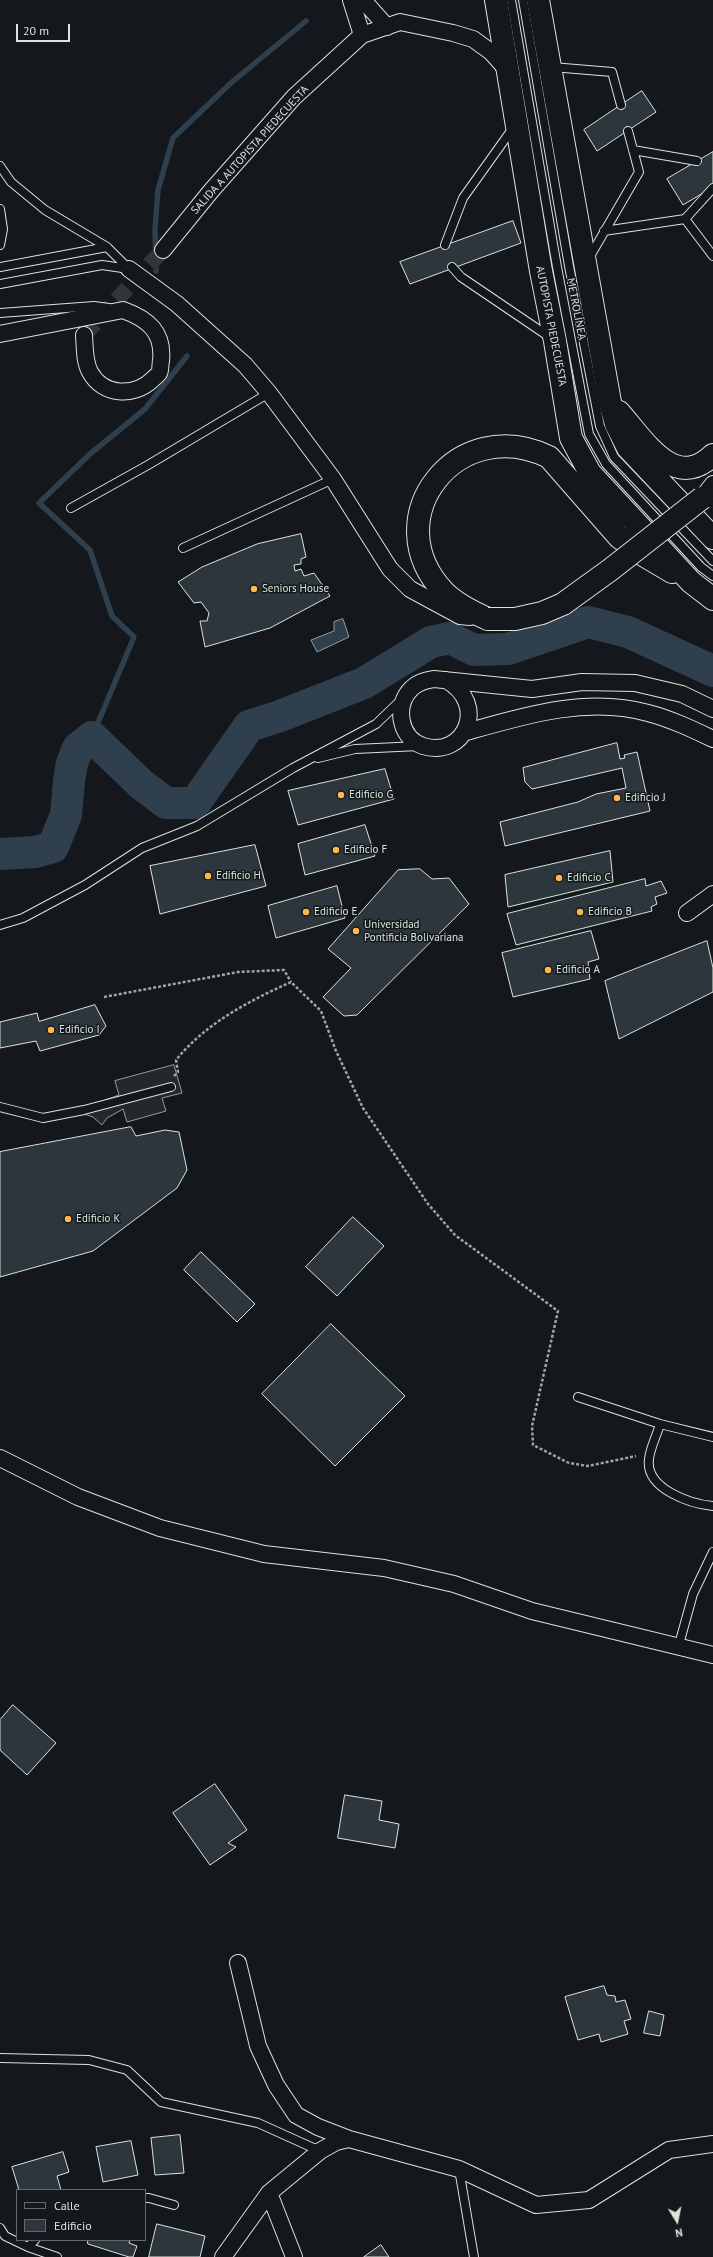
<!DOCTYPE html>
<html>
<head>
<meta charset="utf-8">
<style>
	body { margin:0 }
	#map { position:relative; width:713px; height:2257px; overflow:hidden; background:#14181c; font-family:"PT Sans",sans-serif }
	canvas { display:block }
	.legend { position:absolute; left:16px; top:2189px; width:130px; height:52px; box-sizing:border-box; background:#14181c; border:1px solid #626a69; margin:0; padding:5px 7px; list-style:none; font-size:12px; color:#d8e6dc }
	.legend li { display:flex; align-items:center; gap:8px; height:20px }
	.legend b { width:20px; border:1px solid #626a69 }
	.north { position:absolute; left:657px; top:2201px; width:40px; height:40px; -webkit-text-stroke:3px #14181c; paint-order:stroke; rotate:170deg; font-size:11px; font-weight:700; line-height:16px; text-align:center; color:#d8e6dc }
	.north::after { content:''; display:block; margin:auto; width:14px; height:18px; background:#d8e6dc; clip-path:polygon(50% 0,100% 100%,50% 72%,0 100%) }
	.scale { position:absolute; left:16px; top:24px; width:54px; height:18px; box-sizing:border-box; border:2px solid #d8e6dc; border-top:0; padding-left:5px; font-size:12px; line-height:14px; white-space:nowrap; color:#d8e6dc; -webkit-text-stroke:3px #14181c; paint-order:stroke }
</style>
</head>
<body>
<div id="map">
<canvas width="713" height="2257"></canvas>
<ul class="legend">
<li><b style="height:5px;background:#14181c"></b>Calle</li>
<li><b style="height:11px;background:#2c363c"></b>Edificio</li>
</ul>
<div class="north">N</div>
<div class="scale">20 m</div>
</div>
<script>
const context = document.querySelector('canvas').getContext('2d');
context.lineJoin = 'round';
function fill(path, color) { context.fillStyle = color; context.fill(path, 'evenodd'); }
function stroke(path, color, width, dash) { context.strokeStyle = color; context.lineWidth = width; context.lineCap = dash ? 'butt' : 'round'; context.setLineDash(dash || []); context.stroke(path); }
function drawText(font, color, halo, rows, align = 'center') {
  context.font = font + ' "PT Sans",sans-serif'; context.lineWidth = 3; context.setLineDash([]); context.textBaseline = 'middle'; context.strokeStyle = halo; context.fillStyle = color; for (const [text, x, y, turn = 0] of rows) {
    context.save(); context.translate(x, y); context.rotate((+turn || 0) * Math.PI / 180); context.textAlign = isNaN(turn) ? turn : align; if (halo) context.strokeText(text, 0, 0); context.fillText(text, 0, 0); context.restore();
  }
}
const parking = new Path2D(`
	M 174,1065 L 182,1093 L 162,1098 L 166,1111 L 127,1122 L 123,1109 L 107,1118 L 102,1125 L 93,1117 L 81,1113 L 86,1107 L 119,1095 L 115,1081 Z`);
const water = new Path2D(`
	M 343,619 L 349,637 L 317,652 L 311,640 L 334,631 L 334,622 Z`);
const stream = new Path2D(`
	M 156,271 L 155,229 L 158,190 L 173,138 L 232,82 L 306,21
	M 92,737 L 134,637 L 112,616 L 90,550 L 39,503 L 90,454 L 145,409 L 187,356`);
const river = new Path2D(`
	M 0,854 L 35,852 L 53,847 L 66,815 L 69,781 L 72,763 L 78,748 L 92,737 L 141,784 L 166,803 L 195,803 L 249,726 L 280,716 L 364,683 L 431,642 L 450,638 L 474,650 L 508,649 L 588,622 L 628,632 L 713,671`);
const building = new Path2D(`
	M 642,91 L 656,112 L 597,151 L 584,130 Z
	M 713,152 L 713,187 L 683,205 L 667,179 Z
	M 513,221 L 521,243 L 410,284 L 400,262 Z
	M 301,534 L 306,557 L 301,559 L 301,564 L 294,565 L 295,571 L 301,569 L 304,576 L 314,573 L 330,596 L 270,628 L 205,647 L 200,621 L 207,621 L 209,613 L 201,602 L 194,603 L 178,582 L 202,567 L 257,544 Z
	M 617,743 L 620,759 L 625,758 L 624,755 L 637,752 L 650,811 L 505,846 L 500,822 L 578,802 L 596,794 L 626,788 L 622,768 L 532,789 L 525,782 L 523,768 Z
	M 385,769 L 394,799 L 298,825 L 288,791 Z
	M 365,825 L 375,856 L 305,875 L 298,844 Z
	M 255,845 L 266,886 L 160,914 L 150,866 Z
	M 610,851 L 613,882 L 508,907 L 505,875 Z
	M 420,869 L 432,879 L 449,878 L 469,904 L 357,1015 L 344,1016 L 323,997 L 351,968 L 328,949 L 398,870 Z
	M 645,879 L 646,886 L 661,881 L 667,893 L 655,897 L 657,904 L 651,907 L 652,911 L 516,945 L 507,914 Z
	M 337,886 L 345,918 L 276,938 L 268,906 Z
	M 591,931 L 599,959 L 588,962 L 590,979 L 513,997 L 502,953 Z
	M 707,941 L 713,968 L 713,992 L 619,1039 L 605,981 Z
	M 95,1005 L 106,1026 L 99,1035 L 40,1051 L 36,1041 L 0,1048 L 0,1022 L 37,1013 L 39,1021 Z
	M 131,1127 L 136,1136 L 165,1130 L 179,1132 L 187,1170 L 177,1188 L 93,1251 L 0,1277 L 0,1152 Z
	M 353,1217 L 384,1246 L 337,1296 L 306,1267 Z
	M 201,1252 L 255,1304 L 237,1322 L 184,1270 Z
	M 331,1324 L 405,1396 L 335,1466 L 262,1394 Z
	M 13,1705 L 56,1743 L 27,1775 L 0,1750 L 0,1720 Z
	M 215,1784 L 247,1830 L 228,1843 L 236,1847 L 210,1865 L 173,1813 Z
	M 345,1795 L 382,1801 L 379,1820 L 399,1824 L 395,1848 L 338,1838 Z
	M 604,1986 L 607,1995 L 615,1996 L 616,2002 L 625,2000 L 631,2019 L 624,2021 L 628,2034 L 601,2042 L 599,2034 L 578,2040 L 565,1997 Z
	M 649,2011 L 664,2015 L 660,2036 L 644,2033 Z
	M 180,2135 L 184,2173 L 155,2175 L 151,2138 Z
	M 131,2141 L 138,2175 L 103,2182 L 96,2147 Z
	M 63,2152 L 69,2172 L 57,2176 L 61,2190 L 19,2190 L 12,2167 Z
	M 157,2224 L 205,2236 L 200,2257 L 149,2257 Z
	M 88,2240 L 130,2240 L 129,2243 L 137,2246 L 133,2257 L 129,2257 L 88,2244 Z
	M 381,2245 L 389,2257 L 364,2257 Z`);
const minorTunnel = new Path2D(`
	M 84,335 L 163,250`);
const path = new Path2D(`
	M 104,997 L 238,972 L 284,970 L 291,982
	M 174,1076 L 178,1072 L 176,1060 C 206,1023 249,1001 291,982 L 321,1011 L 336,1051 L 363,1108 L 428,1204 L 455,1235 L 558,1311 L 532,1426 L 533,1445 L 569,1463 L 588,1466 L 636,1456`);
const service = new Path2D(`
	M 511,0 L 557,267 L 589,434 L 606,464 L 701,567 L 713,576
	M 523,0 L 569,266 L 600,426 L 614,457 L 713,561
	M 552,67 L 612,72 L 621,105
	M 633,150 L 697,161
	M 0,166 L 11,182 L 45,210 L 107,247 L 129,269
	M 0,209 L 3,229 L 0,245
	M 685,219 L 713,256
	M 604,231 L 685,219 L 713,188
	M 445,245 L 463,198 L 513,128
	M 589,258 L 639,172 L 628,131
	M 0,267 L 107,247
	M 452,267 L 461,277 L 551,338
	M 0,284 L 102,265 L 129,269
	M 0,313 L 94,306 L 109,308
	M 71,508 L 148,465 L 269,393
	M 183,548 L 333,479
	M 318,758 L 355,749 L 419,746
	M 0,925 L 23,918 L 85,885 L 142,848 L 197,826 L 293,768 L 376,724 L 402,699
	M 0,1107 L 43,1118 L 84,1110 L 171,1087
	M 578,1397 L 660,1424
	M 713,1437 L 660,1424 C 657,1435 650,1448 649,1459 C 645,1489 691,1504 713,1506
	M 678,1648 L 693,1594 L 713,1552
	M 0,2058 L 89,2060 L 127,2070 L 161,2102 L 258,2123 L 320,2151
	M 459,2169 L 474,2257
	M 145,2198 L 149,2198 L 174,2205
	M 0,2228 L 5,2236 L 28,2247
	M 35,2240 L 28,2247 L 57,2257`);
const minor = new Path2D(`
	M 351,0 L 362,35
	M 363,0 L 387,27
	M 163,250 L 211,191 L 294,97 L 362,35 L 400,22 L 453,33 L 473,39 L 491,52 L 508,71
	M 129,269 L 177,304 L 245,365 L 269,393 L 333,479 L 390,569 L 410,589 L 460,616 L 470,617
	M 0,334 L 123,310 C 148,319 164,332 161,361 C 160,364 161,370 159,373 C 158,375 154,378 152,380 C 134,397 103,396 90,372 C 84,361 85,347 84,335
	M 702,498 L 713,484
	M 446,680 C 489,704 465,759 423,746 C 399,738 394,705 412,688 C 418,682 427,680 434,679 L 532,689 L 582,682 L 635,683 L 682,694 L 713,709
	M 463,733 C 523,716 586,696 648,713 C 671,719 692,729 713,739
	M 687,913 L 713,894
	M 0,1458 L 78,1497 L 160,1528 L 264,1554 L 384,1568 L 454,1584 L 532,1611 L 713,1655
	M 238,1963 L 258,2046 L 276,2085 L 296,2115 L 318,2127 L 349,2139
	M 269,2193 L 294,2257
	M 223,2257 L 269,2193 L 320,2151 L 336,2142 L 349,2139 L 459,2169 L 536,2205 L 589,2200 L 669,2150 L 713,2144`);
const trunk = new Path2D(`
	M 496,0 L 541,271 L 555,341 L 571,438 L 590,473 L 691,582 L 713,599
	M 538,0 L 610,402 L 616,424 L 628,448 L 713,538
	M 619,412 C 644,440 674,492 713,455
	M 488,619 C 472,612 456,604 444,592 C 374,518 458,412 549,457 L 619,537 L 645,556 L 672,572`);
const trunkBridge = new Path2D(`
	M 488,619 L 515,619 L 542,613 L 563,604 L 610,570 L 702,498`);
const markers = [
	[254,589,4,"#ffb74d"],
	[341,795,4,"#ffb74d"],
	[617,798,4,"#ffb74d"],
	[336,850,4,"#ffb74d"],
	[208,876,4,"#ffb74d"],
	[559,878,4,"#ffb74d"],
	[306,912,4,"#ffb74d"],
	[580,912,4,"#ffb74d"],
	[356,931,4,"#ffb74d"],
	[548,970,4,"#ffb74d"],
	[51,1030,4,"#ffb74d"],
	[68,1219,4,"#ffb74d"]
];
const streetNames = [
	["SALIDA A AUTOPISTA PIEDECUESTA",250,150,-48],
	["METROLÍNEA",576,309,79],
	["AUTOPISTA PIEDECUESTA",551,326,79]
];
const poiNames = [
	["Seniors House",262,589],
	["Edificio G",349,795],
	["Edificio J",625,798],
	["Edificio F",344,850],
	["Edificio H",216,876],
	["Edificio C",567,878],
	["Edificio E",314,912],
	["Edificio B",588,912],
	["Universidad",364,925],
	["Pontificia Bolivariana",364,938],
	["Edificio A",556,970],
	["Edificio I",59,1030],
	["Edificio K",76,1219]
];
fill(parking, '#24282b');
stroke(parking, '#939e99', 1);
fill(water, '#2f3f4d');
stroke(water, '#939e99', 1);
stroke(stream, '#2f3f4d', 5.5);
stroke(river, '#2f3f4d', 32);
fill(building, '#2c363c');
stroke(building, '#d8e6dc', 1);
stroke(minorTunnel, '#313739', 16, [16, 8]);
stroke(service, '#d8e6dc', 10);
stroke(minor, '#d8e6dc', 18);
stroke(trunk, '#d8e6dc', 24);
stroke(path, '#9da8a2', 2.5, [3, 2]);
stroke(service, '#14181c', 8);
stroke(minor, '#14181c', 16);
stroke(trunk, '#14181c', 22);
stroke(trunkBridge, '#d8e6dc', 24, []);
stroke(trunkBridge, '#14181c', 22);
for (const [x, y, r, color] of markers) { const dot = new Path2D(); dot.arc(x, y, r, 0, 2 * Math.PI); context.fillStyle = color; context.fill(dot); stroke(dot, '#14181c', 1.5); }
drawText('11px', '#d8e6dc', '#14181c', streetNames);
drawText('11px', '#d8e6dc', '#14181c', poiNames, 'left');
</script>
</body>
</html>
